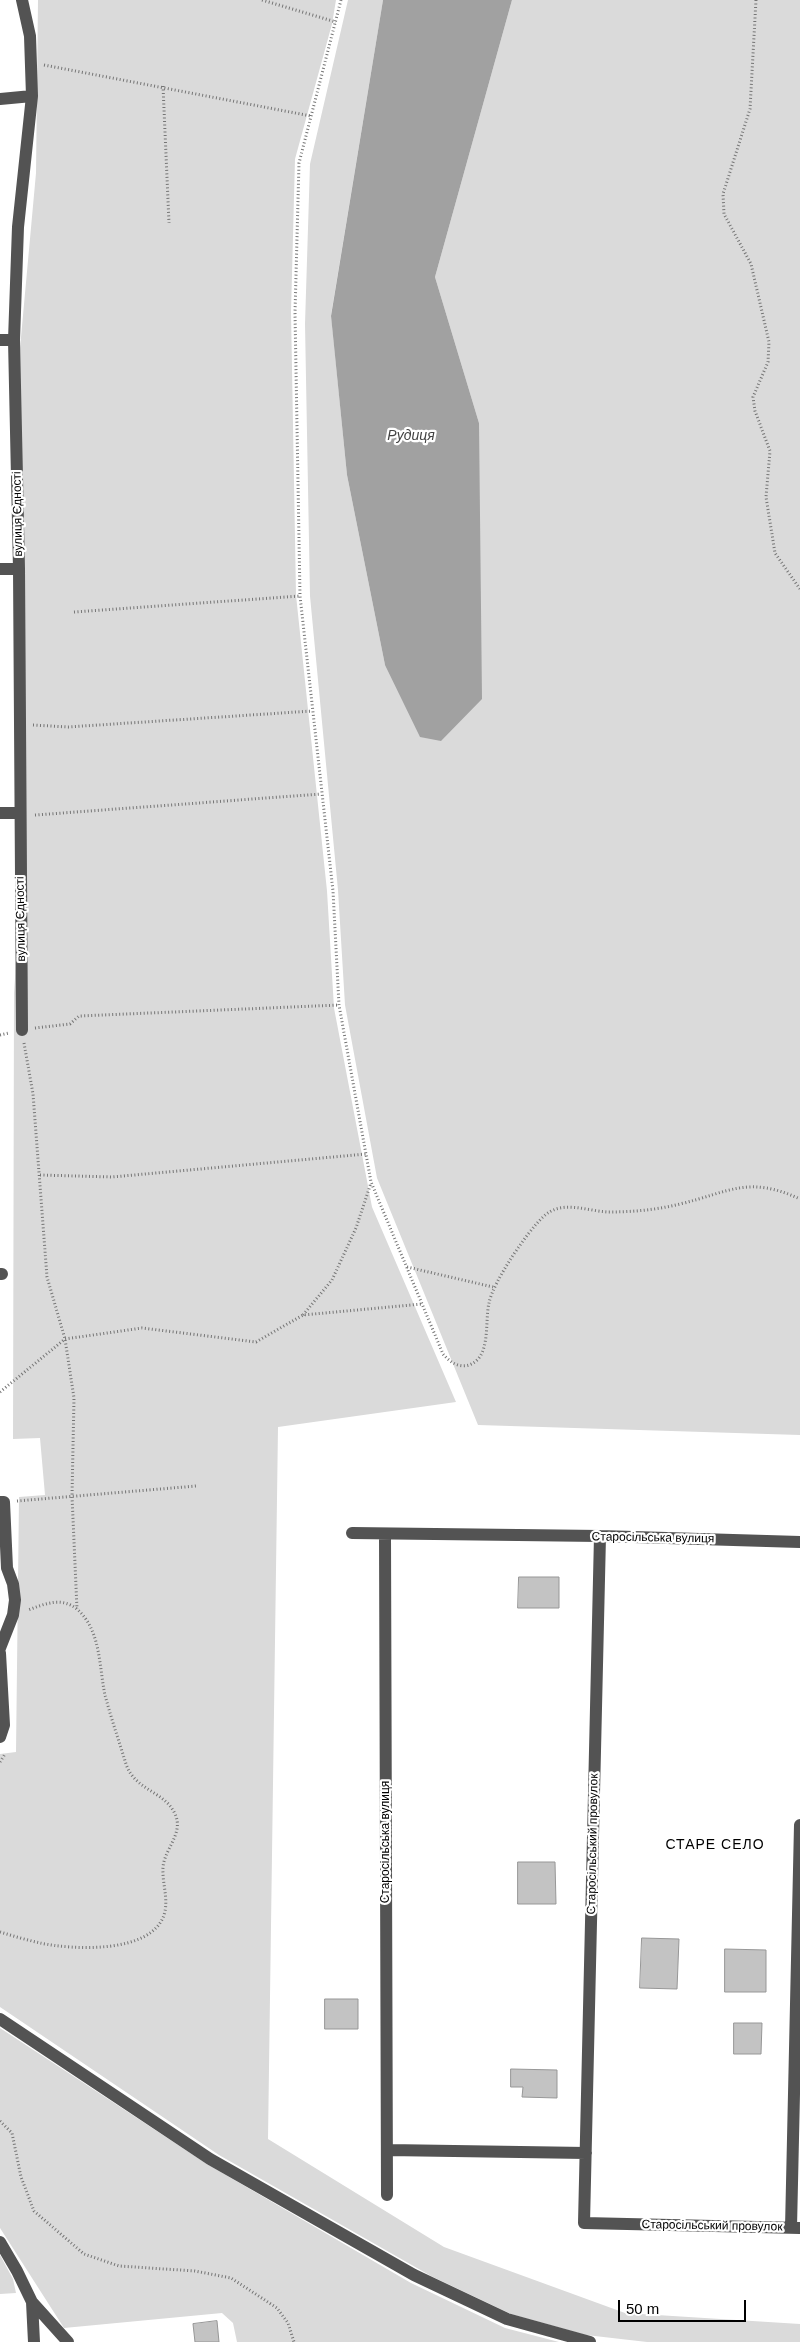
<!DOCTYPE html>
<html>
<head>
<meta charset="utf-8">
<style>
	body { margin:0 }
	#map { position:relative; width:800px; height:2342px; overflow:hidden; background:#fff; font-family:Arial,sans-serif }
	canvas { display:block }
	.scale { position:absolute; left:618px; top:2300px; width:128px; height:22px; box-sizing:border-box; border:2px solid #000; border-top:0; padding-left:6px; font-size:15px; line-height:18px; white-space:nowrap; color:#000; -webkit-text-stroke:4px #fff; paint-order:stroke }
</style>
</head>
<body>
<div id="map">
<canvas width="800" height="2342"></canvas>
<div class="scale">50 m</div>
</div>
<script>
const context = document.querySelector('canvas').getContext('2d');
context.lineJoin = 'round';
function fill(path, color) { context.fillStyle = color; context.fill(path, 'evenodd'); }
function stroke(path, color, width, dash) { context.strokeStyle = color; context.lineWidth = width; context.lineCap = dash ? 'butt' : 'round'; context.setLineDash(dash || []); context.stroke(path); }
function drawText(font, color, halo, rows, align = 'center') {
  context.font = font + ' Arial,sans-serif'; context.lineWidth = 4.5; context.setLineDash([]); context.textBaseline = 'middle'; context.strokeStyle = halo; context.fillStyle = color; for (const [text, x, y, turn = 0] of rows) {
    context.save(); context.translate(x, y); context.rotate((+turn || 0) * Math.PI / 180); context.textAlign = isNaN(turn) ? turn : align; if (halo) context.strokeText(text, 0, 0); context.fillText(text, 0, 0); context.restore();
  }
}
const green = new Path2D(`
	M 38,0 L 336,0 L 332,24 L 295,159 L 291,312 L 296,595 L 327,891 L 334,1008 L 372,1207 L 456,1402 L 278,1427 L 268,2139 L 444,2247 L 625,2313 L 800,2324 L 800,2342 L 647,2342 L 586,2335 L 511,2314 L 431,2276 L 219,2155 L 0,2007 L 0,1754 L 16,1752 L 19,1497 L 45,1495 L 40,1438 L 13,1439 L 14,993 L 26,816 L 19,359 L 36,173 Z
	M 348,0 L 383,0 L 331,315 L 347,475 L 385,665 L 479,423 L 435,277 L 512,0 L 800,0 L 800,1435 L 478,1425 L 377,1178 L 345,1005 L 338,890 L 310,596 L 305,324 L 310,164 Z
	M 0,2028 L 207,2164 L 411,2283 L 505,2328 L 559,2342 L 237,2342 L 233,2323 L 222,2313 L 64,2328 L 0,2228 Z
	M 0,2255 L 13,2279 L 16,2293 L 0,2294 Z`);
const water = new Path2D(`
	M 383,0 L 512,0 L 435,277 L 479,423 L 482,699 L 441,741 L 420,737 L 385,665 L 347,475 L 331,316 Z`);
const building = new Path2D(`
	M 519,1577 L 559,1577 L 559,1608 L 518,1608 Z
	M 518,1862 L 555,1862 L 556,1904 L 518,1904 Z
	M 642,1938 L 679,1939 L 677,1989 L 640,1988 Z
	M 725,1949 L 766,1950 L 766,1992 L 725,1992 Z
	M 325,1999 L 358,1999 L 358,2029 L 325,2029 Z
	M 734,2023 L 762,2023 L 761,2054 L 734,2054 Z
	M 511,2069 L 557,2070 L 557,2098 L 522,2097 L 523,2087 L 511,2087 Z
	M 217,2321 L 219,2342 L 195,2342 L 193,2324 Z`);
const path = new Path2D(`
	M 262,0 L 336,22
	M 341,0 L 299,163 L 295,313 L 300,596 L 333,891 L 339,1005 L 371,1182 L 443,1354 C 451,1364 464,1371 476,1361 C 490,1349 485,1320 489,1303 C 493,1282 527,1232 543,1217 C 561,1199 586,1211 608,1212 C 632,1212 656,1210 680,1204 C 730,1192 748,1175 800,1199
	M 756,0 L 750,109 L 723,194 L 724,214 L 751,264 L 769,342 L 768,362 L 753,397 L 755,411 L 770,451 L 766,497 L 775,553 L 800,589
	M 44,65 L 311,116
	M 163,86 L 169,223
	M 74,612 L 300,596
	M 33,725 L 68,727 L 312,711
	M 35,815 L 321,794
	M 35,1028 L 70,1024 L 79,1016 L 339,1005
	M 0,1035 L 9,1033
	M 24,1043 L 33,1094 L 47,1277 L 65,1339 L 74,1398 L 72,1496 L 77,1609
	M 40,1175 L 112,1177 L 366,1154
	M 407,1267 L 493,1287
	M 303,1315 L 332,1280 L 356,1228 L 371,1183
	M 0,1392 L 65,1339 L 142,1328 L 256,1342 L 303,1315 L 422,1304
	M 17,1501 L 196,1486
	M 0,1762 L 5,1754
	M 0,1932 C 13,1936 27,1940 40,1943 C 73,1950 151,1954 164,1915 C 169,1899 162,1884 163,1867 C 165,1848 184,1833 175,1814 C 165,1791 135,1791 126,1764 C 119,1741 111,1718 105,1695 C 99,1667 101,1631 78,1610 C 62,1596 45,1604 28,1610
	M 0,2121 L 12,2133 L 21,2177 L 34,2211 L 84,2254 L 119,2266 L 195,2271 L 231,2278 L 277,2308 L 288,2323 L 294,2342`);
const minor = new Path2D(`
	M 22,0 L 30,36 L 32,96 L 18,227 L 14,340 L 19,569 L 22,1030
	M 0,99 L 32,96
	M 0,340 L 14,340
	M 0,569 L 19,569
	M 0,813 L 20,813
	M 0,1274 L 2,1274
	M 0,1502 L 4,1502 L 7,1568 L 13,1584 L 15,1600 L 13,1615 L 0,1648
	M 352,1533 L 600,1536 L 800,1542
	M 385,1534 L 387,2195
	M 600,1536 L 584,2223 L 800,2228
	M 0,1653 L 4,1725 L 0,1737
	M 0,2019 L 210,2159 L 414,2275 L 507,2319 L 590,2342
	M 388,2150 L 586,2153
	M 791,2228 L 800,1825
	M 0,2242 L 17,2271 L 32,2302 L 34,2342
	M 32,2302 L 68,2342`);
const streetNames = [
	["вулиця Єдності",18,514,-91],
	["вулиця Єдності",21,919,-91],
	["Старосільська вулиця",653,1538,1],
	["Старосільська вулиця",386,1842,-90],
	["Старосільський провулок",593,1844,-89],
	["Старосільський провулок",712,2226,1]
];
const waterNames = [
	["Рудиця",411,436]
];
const neighbourhoodNames = [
	["СТАРЕ СЕЛО",715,1845]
];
fill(green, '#dadada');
fill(water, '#a1a1a1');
fill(building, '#c3c3c3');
stroke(building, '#979797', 1);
stroke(path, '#757575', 3, [1, 2.5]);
stroke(minor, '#535353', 12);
drawText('12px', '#000', '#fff', streetNames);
drawText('italic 14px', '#424242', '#fff', waterNames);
context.letterSpacing = '1px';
drawText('14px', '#000', '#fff', neighbourhoodNames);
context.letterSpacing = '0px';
</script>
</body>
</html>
